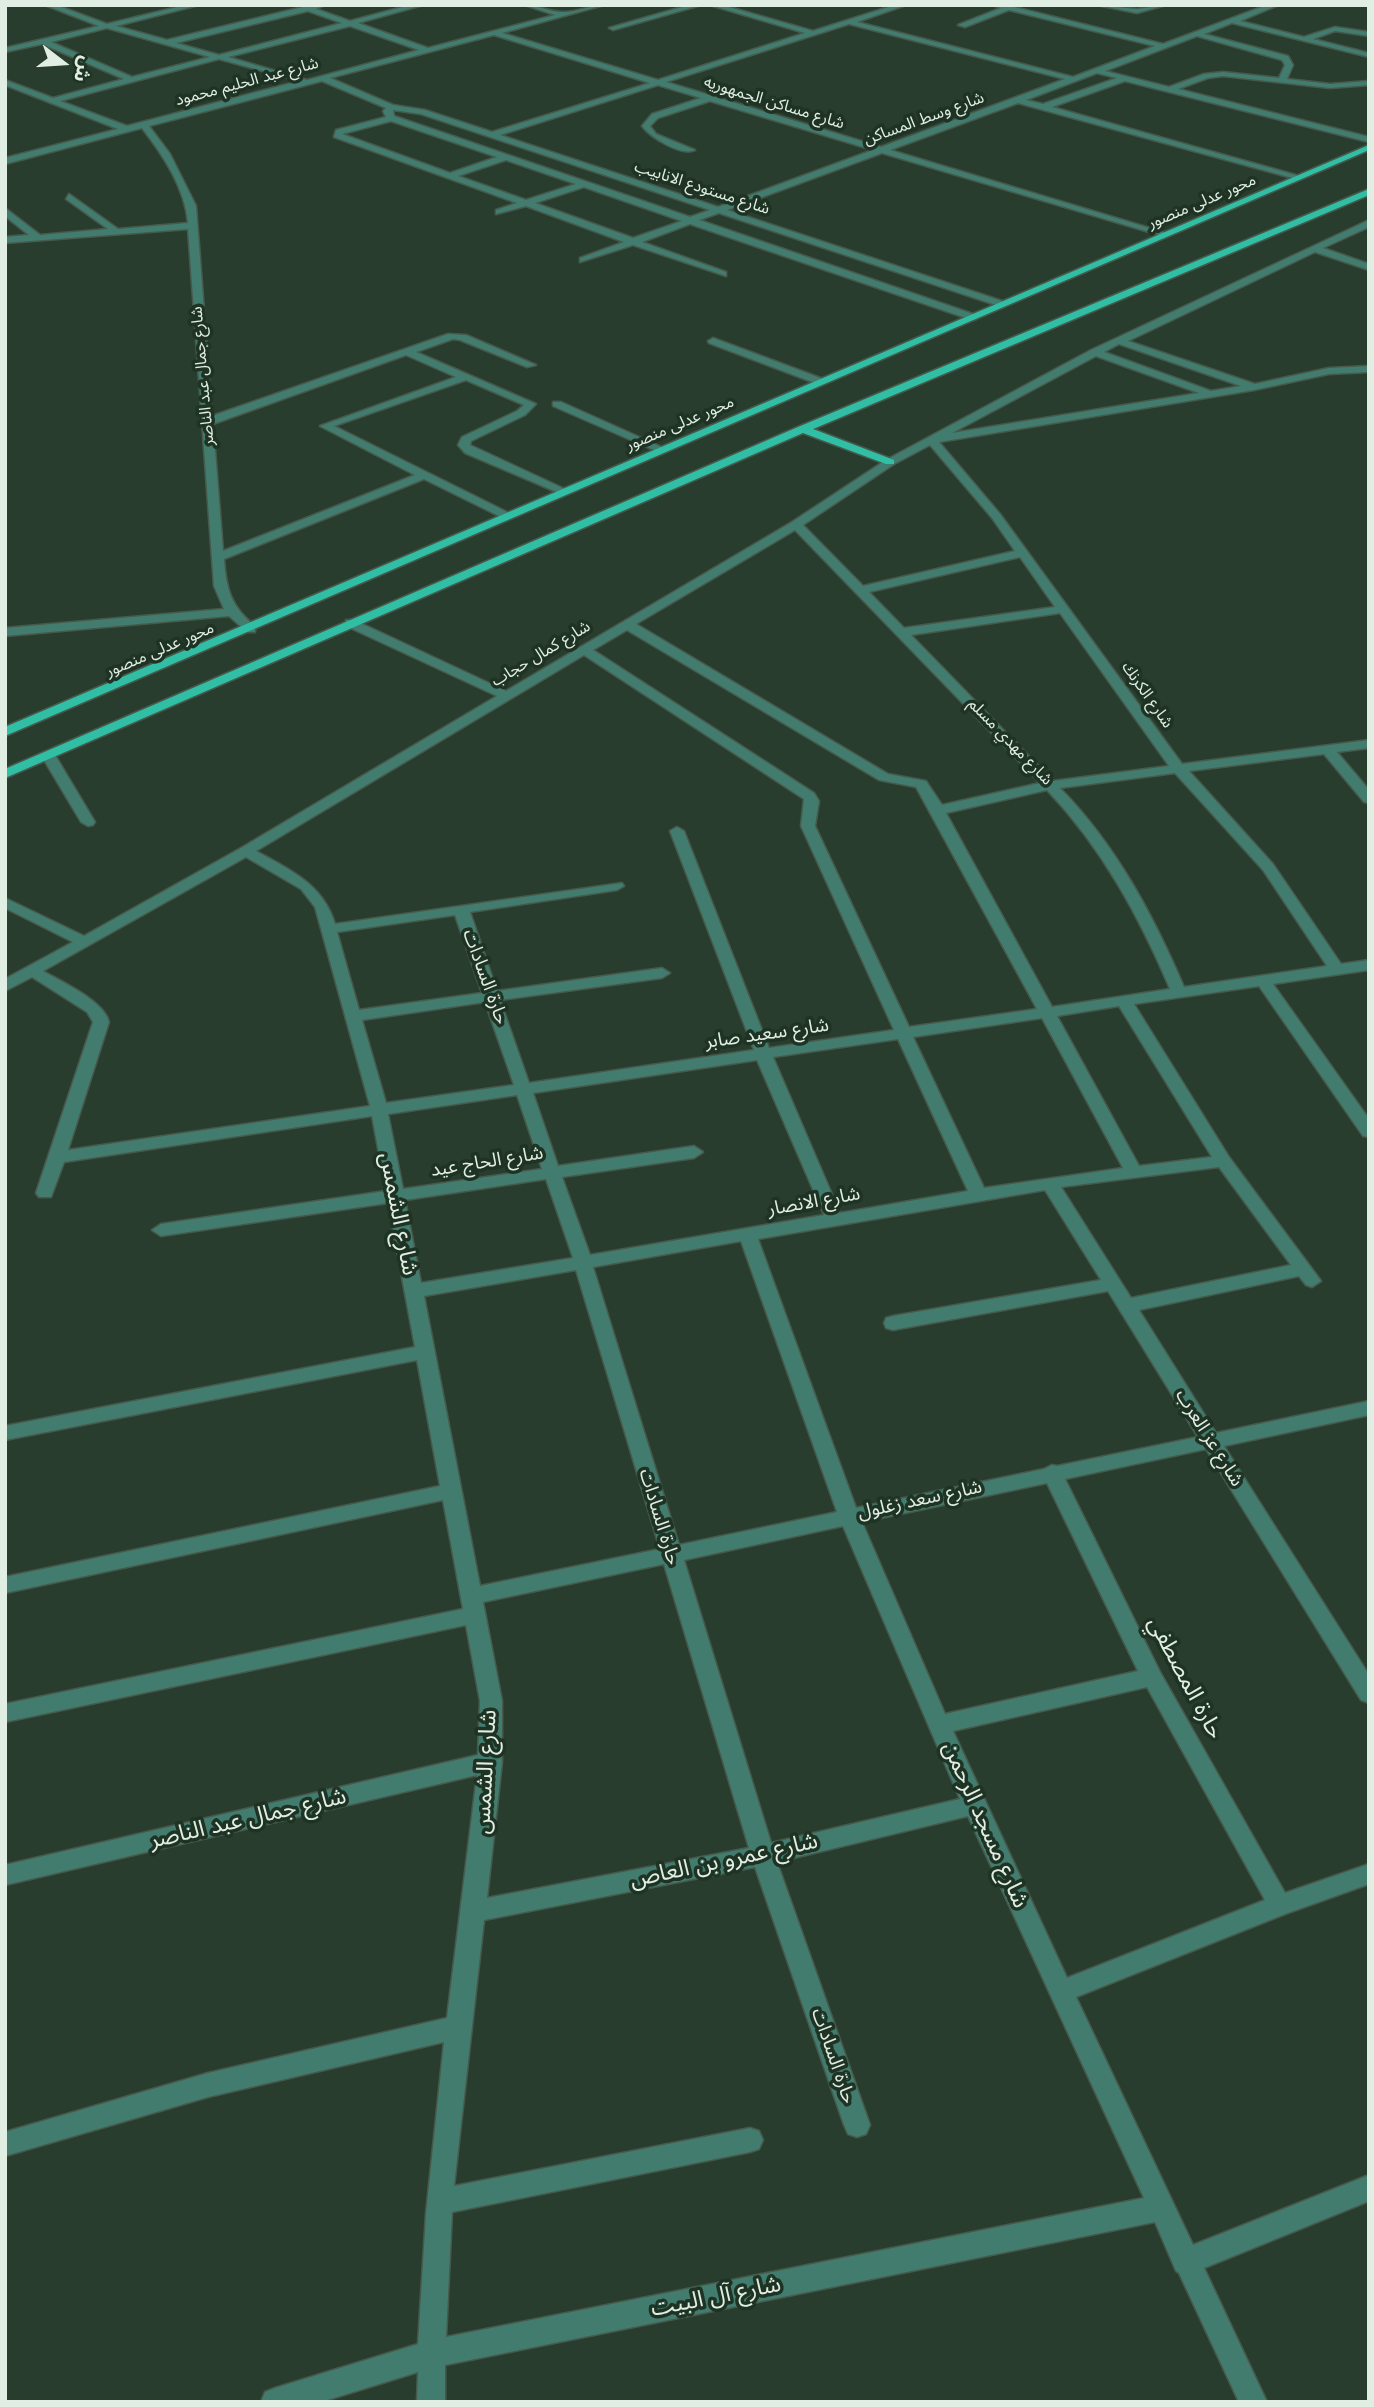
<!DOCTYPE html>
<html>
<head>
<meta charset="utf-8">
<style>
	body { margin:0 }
	#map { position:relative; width:1374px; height:2407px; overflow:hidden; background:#283d2e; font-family:Helvetica,"Noto Sans Arabic",sans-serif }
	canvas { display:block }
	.frame { position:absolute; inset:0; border:7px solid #e1eee3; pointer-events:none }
	.north { position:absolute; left:28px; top:28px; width:70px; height:70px; -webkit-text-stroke:5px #1e3324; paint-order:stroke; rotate:107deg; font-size:19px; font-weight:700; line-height:28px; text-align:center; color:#e1eee3 }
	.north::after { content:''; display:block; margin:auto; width:24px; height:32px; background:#e1eee3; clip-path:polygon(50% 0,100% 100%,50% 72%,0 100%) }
</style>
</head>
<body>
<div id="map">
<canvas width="1374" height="2407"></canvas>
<div class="frame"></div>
<div class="north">ش</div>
</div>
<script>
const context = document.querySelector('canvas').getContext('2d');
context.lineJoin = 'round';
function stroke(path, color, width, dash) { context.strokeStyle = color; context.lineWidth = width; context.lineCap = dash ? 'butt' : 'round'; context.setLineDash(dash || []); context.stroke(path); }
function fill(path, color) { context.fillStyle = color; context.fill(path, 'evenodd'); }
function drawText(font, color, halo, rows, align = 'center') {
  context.font = font + ' Helvetica,"Noto Sans Arabic",sans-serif'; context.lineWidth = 7; context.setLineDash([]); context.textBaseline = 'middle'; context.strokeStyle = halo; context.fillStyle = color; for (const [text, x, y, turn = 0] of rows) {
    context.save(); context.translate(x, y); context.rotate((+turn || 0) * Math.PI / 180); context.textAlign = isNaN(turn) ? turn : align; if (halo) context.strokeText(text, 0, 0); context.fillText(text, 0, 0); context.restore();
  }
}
const minor = new Path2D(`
	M 45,5 L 56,5 L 107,24 L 186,5 L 199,5 L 116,26 L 167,40 L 307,6 L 325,5 L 316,9 L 350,21 L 410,5 L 423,5 L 358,23 L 428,48 L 555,15 L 525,5 C 538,5 551,13 564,12 C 578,12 591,5 604,5 L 502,33 L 658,80 L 805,33 L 710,5 L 722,5 L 813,31 L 895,5 L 906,5 L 857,22 L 1073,77 L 1155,46 L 1009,10 L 965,27 L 958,25 L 1001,8 L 993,5 L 1006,5 L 1163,44 L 1267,5 L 1278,5 L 1240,21 L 1304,37 L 1335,27 L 1369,32 L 1369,36 L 1335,31 L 1313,39 L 1369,53 L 1369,57 L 1232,23 L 1204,34 L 1288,56 L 1293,65 L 1287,79 L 1330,84 L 1369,81 L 1369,85 L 1330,88 L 1223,76 L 1208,78 L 1178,89 L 1369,137 L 1369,142 L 1125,81 L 1052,107 L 1303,177 L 1296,179 L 1018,103 L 890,150 L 1166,233 L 1166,237 L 882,153 L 727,210 L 1005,302 L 1005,306 L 1002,307 L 719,213 L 699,220 L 976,315 L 976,319 L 972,320 L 690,224 L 642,242 L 726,272 L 726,276 L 633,245 L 580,262 L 580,258 L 624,242 L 526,206 L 496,214 L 496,210 L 517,203 L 334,137 L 336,130 L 386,117 L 383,111 L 386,108 L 322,81 L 149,126 L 170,154 L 196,206 L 212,416 L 448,334 L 466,335 L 536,365 L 527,367 L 460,340 L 453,339 L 416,352 L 536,404 L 525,415 L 471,441 L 470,445 L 569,491 L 559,493 L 465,453 L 458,445 L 462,437 L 517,411 L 524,405 L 466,380 L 334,426 L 511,514 L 511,518 L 503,518 L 424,479 L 224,559 C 226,589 231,607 255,626 L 255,632 L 247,632 L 229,616 L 5,636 L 5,628 L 224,609 L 214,586 L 188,229 L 5,243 L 5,237 L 29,235 L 5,216 L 5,208 L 40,235 L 108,229 L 66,199 L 69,194 L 118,229 L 188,223 C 185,188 163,155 142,128 L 5,164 L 5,158 L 118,129 L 5,85 L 5,80 L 53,98 L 124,79 L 42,44 L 5,52 L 5,48 L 99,26 ZM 308,11 L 342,23 L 219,55 L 176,43 ZM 849,24 L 1065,79 L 881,147 L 666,82 ZM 350,26 L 419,50 L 307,80 L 228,57 ZM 107,28 L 210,57 L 132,77 L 51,42 ZM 494,35 L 650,83 L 492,132 L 425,110 L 393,105 L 330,78 ZM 1197,36 L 1282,60 L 1285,65 L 1279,78 L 1223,72 L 1204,74 L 1169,87 L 1105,71 ZM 219,59 L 299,81 L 127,126 L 60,101 ZM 1097,73 L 1117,78 L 1043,104 L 1026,100 ZM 658,85 L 701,98 L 652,114 L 642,126 C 650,137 682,157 695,150 L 656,134 L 650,126 L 658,118 L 710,101 L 873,150 L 718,207 L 500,135 ZM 393,110 L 421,114 L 710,210 L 690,217 L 394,116 ZM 391,121 L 497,157 L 450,173 L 342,134 ZM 506,160 L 576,184 L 526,200 L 458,176 ZM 584,187 L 682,221 L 633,238 L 535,203 ZM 406,355 L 456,377 L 320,426 L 415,475 L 223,551 L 213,424 Z
	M 689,5 L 701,5 L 613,30 L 609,28 Z
	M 1097,5 L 1137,9 L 1166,5 L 1137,13 Z
	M 1369,220 L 1369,227 L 1323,248 L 1369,264 L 1369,270 L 1315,252 L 1128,341 L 1255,384 L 1329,368 L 1369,366 L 1369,372 L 1329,374 L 1254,390 L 939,442 L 1000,514 L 1182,764 L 1369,740 L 1369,748 L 1337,752 L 1369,790 L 1369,803 L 1364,802 L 1324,754 L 1189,771 L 1273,864 L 1341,964 L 1369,960 L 1369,970 L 1273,984 L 1369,1119 L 1369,1137 L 1363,1136 L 1259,986 L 1134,1004 L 1229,1157 L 1321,1281 L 1312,1287 L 1306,1285 L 1299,1276 L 1139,1310 L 1216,1433 L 1369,1401 L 1369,1415 L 1224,1446 L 1369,1675 L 1369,1703 L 1361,1700 L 1206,1449 L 1065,1479 L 1160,1672 L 1285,1893 L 1369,1864 L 1369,1884 L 1285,1914 L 1076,1997 L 1193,2245 L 1369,2175 L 1369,2201 L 1204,2268 L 1267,2402 L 1239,2402 L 1179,2273 L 1176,2271 L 1155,2222 L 445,2365 L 445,2402 L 417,2402 L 418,2372 L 321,2402 L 261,2402 L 265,2392 L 275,2388 L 418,2344 L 426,2214 L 444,2042 L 208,2097 L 5,2156 L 5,2132 L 208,2073 L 447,2018 L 477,1775 L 5,1885 L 5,1865 L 478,1755 L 480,1701 L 466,1625 L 5,1722 L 5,1704 L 463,1609 L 443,1500 L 5,1593 L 5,1577 L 440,1486 L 417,1360 L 5,1440 L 5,1426 L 415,1347 L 388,1203 L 161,1236 L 152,1230 L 161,1224 L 386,1191 L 372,1116 L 64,1162 L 51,1197 L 39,1197 L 36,1193 L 93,1022 L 87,1012 L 32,977 L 5,991 L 5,979 L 73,942 L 5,908 L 5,898 L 84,936 L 241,848 L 497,696 L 346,626 L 346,620 L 354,620 L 506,691 L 792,522 L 886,460 L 1091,350 ZM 1119,344 L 1241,386 L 1211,391 L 1104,352 ZM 1096,356 L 1199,393 L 952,433 ZM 930,445 L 992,518 L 1015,551 L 863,586 L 803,525 L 894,464 ZM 795,530 L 1040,783 L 942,805 L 926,781 L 888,774 L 636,624 ZM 1020,557 L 1055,607 L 904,628 L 869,592 ZM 1060,613 L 1169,766 L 1053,781 L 911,635 ZM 627,630 L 879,780 L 916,787 L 1037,1009 L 909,1027 L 815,826 L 819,801 L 814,793 L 593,650 ZM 584,655 L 804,799 L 801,826 L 894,1030 L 769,1048 L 684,831 L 677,827 L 670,831 L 754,1050 L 529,1083 L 500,1000 L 662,978 L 670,973 L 662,968 L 497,991 L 470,912 L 617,890 L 624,886 L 622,883 L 335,924 C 323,884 290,870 256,851 ZM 1175,773 L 1263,870 L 1327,966 L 1184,987 C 1153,915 1116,845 1060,788 ZM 1047,790 C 1102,848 1139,916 1170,989 L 1052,1007 L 946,813 ZM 246,857 L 301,889 L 315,907 L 370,1106 L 68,1150 L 109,1022 C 104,1001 62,982 43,971 ZM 455,915 L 482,993 L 359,1010 L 337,932 ZM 485,1002 L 514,1085 L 386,1103 L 362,1020 ZM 1119,1006 L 1212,1157 L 1139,1166 L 1057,1016 ZM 1042,1018 L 1123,1168 L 984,1188 L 913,1037 ZM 898,1039 L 968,1191 L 840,1213 L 773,1057 ZM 757,1060 L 824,1215 L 590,1255 L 562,1177 L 694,1158 L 703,1152 L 694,1146 L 558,1166 L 533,1093 ZM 517,1095 L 542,1169 L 403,1189 L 388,1114 ZM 1219,1167 L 1291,1265 L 1131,1298 L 1061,1187 ZM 546,1179 L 573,1258 L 421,1283 L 405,1200 ZM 1045,1190 L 1101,1280 L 893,1316 L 886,1318 L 884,1323 L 886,1328 L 893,1330 L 1108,1291 L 1198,1437 L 1057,1466 L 1052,1465 L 1044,1469 L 856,1508 L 758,1239 ZM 741,1241 L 837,1512 L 679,1545 L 593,1267 ZM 576,1270 L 660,1549 L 480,1586 L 424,1296 ZM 1047,1483 L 1138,1671 L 945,1714 L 862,1522 ZM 843,1526 L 960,1799 L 771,1843 L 684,1560 ZM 664,1564 L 749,1848 L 487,1898 L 502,1762 L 502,1701 L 483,1602 ZM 1147,1687 L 1265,1900 L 1067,1978 L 953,1731 ZM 968,1816 L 1144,2198 L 446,2337 L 452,2212 L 750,2152 L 759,2149 L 763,2140 L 759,2131 L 750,2128 L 454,2186 L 484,1920 L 755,1867 L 844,2125 L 848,2134 L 857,2137 L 866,2134 L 870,2125 L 777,1862 Z
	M 713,338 L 823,379 L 824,381 L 815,383 L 709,343 L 708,341 Z
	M 553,402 L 561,402 L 666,449 L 656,451 L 553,406 Z
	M 48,751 L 55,755 L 95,822 L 93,825 L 88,826 L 81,822 L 41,755 Z`);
const major = new Path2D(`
	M 1369,145 L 1369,150 L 5,736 L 5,727 Z
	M 1369,189 L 1369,195 L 813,429 L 894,460 L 894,464 L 886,464 L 803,433 L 5,778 L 5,769 L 798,427 Z`);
const farStreetnames = [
	["شارع عبد الحليم محمود",247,82,-15],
	["شارع مساكن الجمهوريه",774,103,17],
	["شارع وسط المساكن",924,119,-20],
	["شارع مستودع الانابيب",702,188,18],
	["محور عدلى منصور",1202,202,-23],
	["شارع جمال عبد الناصر",203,376,-95],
	["محور عدلى منصور",680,424,-23],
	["محور عدلى منصور",160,650,-23],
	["شارع كمال حجاب",541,654,-31],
	["شارع الكرنك",1147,695,55],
	["شارع مهدي مسلم",1010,742,46]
];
const streetNames = [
	["حارة السادات",485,977,70],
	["شارع سعيد صابر",767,1034,-8],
	["شارع الحاج عيد",487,1162,-9],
	["شارع الانصار",814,1202,-10],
	["شارع عز العرب",1209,1438,58],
	["شارع سعد زغلول",920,1500,-12],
	["حارة السادات",659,1517,73],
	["حارة السادات",833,2056,71]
];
const nearStreetnames = [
	["شارع الشمس",398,1214,79],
	["حارة المصطفي",1185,1678,62],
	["شارع الشمس",486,1772,-87],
	["شارع جمال عبد الناصر",248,1819,-13],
	["شارع مسجد الرحمن",985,1825,66],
	["شارع عمرو بن العاص",724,1861,-12],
	["شارع آل البيت",716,2297,-11]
];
stroke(minor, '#46594b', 3);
stroke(major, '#46594b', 3);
fill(minor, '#427c6f');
fill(major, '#30bfa5');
drawText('16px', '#e1eee3', '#1e3324', farStreetnames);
drawText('19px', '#e1eee3', '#1e3324', streetNames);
drawText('23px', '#e1eee3', '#1e3324', nearStreetnames);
</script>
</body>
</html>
